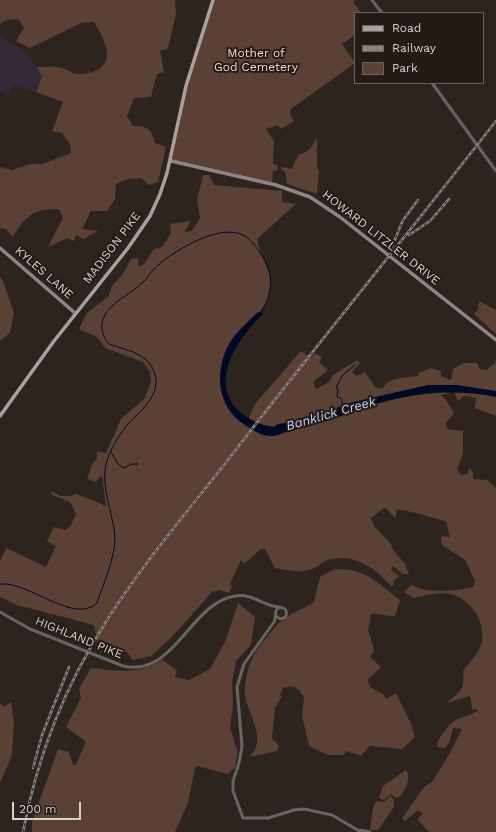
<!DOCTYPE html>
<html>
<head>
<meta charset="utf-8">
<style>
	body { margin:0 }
	#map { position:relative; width:496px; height:832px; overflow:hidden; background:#2d2420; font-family:"Work Sans",sans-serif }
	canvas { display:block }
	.legend { position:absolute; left:354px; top:12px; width:130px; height:72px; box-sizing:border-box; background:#241b17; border:1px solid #6c6460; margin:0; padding:5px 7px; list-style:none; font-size:12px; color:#d7d1ce }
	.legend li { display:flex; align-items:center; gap:8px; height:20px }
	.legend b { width:20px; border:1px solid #6c6460 }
	.scale { position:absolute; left:12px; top:802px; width:69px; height:18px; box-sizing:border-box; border:2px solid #d7d1ce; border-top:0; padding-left:5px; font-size:12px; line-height:14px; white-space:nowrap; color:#d7d1ce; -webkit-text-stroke:3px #241b17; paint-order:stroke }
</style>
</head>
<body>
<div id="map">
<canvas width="496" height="832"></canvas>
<ul class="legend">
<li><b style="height:5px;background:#aba09e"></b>Road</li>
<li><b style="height:5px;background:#8b8380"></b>Railway</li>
<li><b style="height:11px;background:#5a4035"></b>Park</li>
</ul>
<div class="scale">200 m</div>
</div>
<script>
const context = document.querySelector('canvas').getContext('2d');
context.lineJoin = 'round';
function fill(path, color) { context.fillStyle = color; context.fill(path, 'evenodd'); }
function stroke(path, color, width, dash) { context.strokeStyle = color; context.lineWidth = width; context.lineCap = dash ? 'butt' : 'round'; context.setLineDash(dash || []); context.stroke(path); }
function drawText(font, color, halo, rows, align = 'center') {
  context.font = font + ' "Work Sans",sans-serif'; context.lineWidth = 4; context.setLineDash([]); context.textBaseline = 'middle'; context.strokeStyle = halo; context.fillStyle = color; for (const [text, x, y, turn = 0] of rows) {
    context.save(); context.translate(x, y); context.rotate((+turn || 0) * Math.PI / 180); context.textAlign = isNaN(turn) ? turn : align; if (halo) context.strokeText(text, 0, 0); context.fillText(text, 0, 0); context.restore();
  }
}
const education = new Path2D(`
	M 0,36 L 23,50 L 37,67 L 42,77 L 36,92 L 12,85 L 8,96 L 0,91 Z`);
const green = new Path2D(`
	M 0,0 L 175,0 L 176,14 L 168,48 L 160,51 L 164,72 L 157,74 L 151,97 L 134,98 L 127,116 L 133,126 C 148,126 151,129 155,143 L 166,147 L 158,182 L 149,185 L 141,178 L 128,179 L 116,184 L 115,199 L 107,211 L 91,211 L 82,229 L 98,231 L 83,239 L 76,235 L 74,241 L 67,238 L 48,247 L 63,218 L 59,209 C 33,209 26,215 13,237 L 6,229 L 0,228 L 0,167 L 12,170 L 31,164 L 42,164 L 71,153 L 70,144 L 62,133 L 52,131 L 63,102 L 36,92 L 42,77 L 37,67 C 45,67 54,66 62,68 C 67,69 71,73 76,74 C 83,75 90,73 97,70 C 117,60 102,35 94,22 L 81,23 L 30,48 L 16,41 L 24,28 L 18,19 L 6,20 L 0,24 Z
	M 213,0 L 355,0 L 353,2 L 361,13 L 355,13 L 355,35 L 342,44 L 355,63 L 291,109 L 290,114 L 294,121 L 281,129 L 278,125 L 266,129 L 274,141 L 273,164 L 277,165 L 278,170 L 273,171 L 272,184 L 171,161 L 182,106 Z
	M 317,139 L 317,168 L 319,172 L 317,194 L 287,184 L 285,172 L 281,170 L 281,167 L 292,169 L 298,155 C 307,153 312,148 315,140 Z
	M 203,175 L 209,175 L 214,185 L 282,191 L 282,202 L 296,204 L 257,239 C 260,259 275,271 269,294 C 267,305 259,313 252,321 C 231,345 216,373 230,404 C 233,411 242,417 247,422 L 255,404 L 301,351 L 311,358 L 315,353 L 322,357 L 319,362 L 328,370 L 313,382 L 316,389 L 329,382 L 333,375 L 357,360 L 360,363 L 352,372 L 356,376 L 365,372 L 375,387 L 382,389 C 390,376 405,378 418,376 L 419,373 L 431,368 L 441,371 L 441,376 L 451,380 L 453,369 L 464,363 L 477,363 L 480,369 L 487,370 L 495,363 L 496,359 L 496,416 L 475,408 L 476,398 L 464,396 L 458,401 L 454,392 L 441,395 L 446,400 L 454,413 L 446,423 L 447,429 L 463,431 L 463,453 L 457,470 L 461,475 L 468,474 L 469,468 L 473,472 L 473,479 L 487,480 L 496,488 L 496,832 L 429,832 L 417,819 L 423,814 L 418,810 L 404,822 L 403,817 L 424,787 L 432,782 L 450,753 L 462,729 L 453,728 L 449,743 L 445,748 L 437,747 C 437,740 440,738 443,733 C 457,714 462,720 479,710 L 472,709 L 470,696 L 446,703 C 460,692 465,689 463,671 C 469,663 478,654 481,645 C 488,625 471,598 450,594 C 438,592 426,595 414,598 L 404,592 L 412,585 C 427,594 456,591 473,587 L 475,581 L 465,560 L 442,545 L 441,536 L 450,537 L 446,521 C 428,517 413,511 395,509 L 397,510 L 395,518 L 386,508 L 384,508 L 371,518 L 374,526 L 391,544 L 393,550 L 405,564 L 409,574 L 403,574 L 393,566 L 391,570 L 399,576 L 393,582 L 394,585 L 391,586 C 375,568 356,554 331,559 C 323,560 317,569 309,570 C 298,573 287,570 275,568 L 265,549 L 261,549 L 244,564 L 241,560 L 230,584 L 232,586 L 229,593 L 219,590 L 212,592 L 172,637 L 151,656 L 133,660 L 127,652 L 98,645 L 94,625 L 17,605 L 0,597 L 0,561 L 6,548 L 46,567 L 56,546 L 47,541 L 54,527 L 65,530 L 70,527 L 76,514 L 70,502 L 52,495 L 51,491 L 61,496 L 70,496 L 77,494 L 106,506 L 102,475 L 96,482 L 87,479 L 93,462 L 97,459 L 97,451 L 106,453 L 121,419 L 145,398 L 151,381 L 150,372 L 143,362 L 105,348 L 97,337 L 79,329 L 87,313 L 109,296 L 112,286 L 123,274 L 131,259 L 138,258 L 139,267 L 144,264 L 154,249 L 162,247 L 171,233 L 170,224 L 191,221 L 184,232 L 192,231 L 200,218 L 197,200 Z
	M 0,277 L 3,281 L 14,313 L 10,333 L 0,341 Z
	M 479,301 L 496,310 L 496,334 L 474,314 L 478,310 Z
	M 335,569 C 366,568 377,583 400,600 L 395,616 C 386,617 380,613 371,614 L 368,630 L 374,650 L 370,657 L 381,667 L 368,679 L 370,687 L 383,694 L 386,699 L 396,693 L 411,724 L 415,737 L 402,749 L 370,746 L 361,756 L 346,751 L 343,755 L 328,755 L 309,746 L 302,716 L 304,697 C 298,688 294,684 283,688 L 280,695 L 282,696 L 275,708 L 272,738 L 279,746 L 277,751 L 249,757 C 269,740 247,714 245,694 C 244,683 248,666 253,657 C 256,650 275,626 281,621 C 290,613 304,609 314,602 L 320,577 Z
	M 238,603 L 255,617 L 251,645 L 236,661 L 232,682 L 233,704 L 230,728 L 238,752 L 235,768 L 228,774 L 197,766 L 195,768 L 188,803 L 175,832 L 32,832 L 32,822 L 58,749 L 69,752 L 73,765 L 76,765 L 86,742 L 66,727 L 81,698 L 79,689 L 91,668 C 118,671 138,675 162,660 L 177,670 L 175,677 L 189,680 L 210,669 L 225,642 Z
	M 11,702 L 14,722 L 12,755 L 0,783 L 0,703 L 4,707 Z
	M 406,770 L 408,773 C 410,781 404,796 396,798 L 391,794 L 384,800 L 379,798 L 383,786 Z
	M 390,796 L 394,800 L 394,807 L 378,830 L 370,830 L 373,808 L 376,801 L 384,802 Z`);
const water = new Path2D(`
	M 258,312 L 264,313 C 240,336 207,381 239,411 C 249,420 260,425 274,427 L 278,424 L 301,421 L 353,402 L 428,385 L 457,385 L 496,391 L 496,397 C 449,387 398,394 353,412 C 330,420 313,425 290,431 C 284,432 278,436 272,436 C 262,437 253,430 245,425 C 217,408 214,371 229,344 C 236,332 248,322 258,312 Z`);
const stream = new Path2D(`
	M 342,406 L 342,399 L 337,397 L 338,389 L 336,388 L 342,376 L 356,364
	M 111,452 L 118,464 L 124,468 L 132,464 L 138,464
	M 0,584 C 29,581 74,625 97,603 C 103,585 115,557 115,539 C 114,513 98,484 108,458 C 112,446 120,434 128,424 C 140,411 157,399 156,380 C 153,354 129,351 109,344 C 103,338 100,327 103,319 C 109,302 131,295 143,282 C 147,279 149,274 153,270 C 169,253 221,221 245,236 C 254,242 262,255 267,265 C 274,280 270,300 260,313`);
const tertiary = new Path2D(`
	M 372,0 L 382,13
	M 432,83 L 496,171
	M275.5 613a5.5 5.5 0 1 1 11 0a5.5 5.5 0 1 1-11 0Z
	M 0,612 L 30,629 L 123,666 C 174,678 190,603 235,596 C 253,593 263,606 279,607
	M 276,615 L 274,622 L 244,664 L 237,687 L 242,746 L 239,763 L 233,781 L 233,791 L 243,818 L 268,818 L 294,810 L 304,809 L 332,815 L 361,832
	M 360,830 L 370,832`);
const secondary = new Path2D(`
	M 171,161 L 276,185 L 310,197 L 340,217 L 496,340
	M 0,248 L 75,313`);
const primary = new Path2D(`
	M 0,416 L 54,341 L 128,248 L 150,216 L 160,194 L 167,173 L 186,86 L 213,0`);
const rail = new Path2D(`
	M 409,235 L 430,221 L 449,199
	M 391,249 L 403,220 L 418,200
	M 33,768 L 42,735 L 69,667
	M 23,832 C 37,757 66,684 107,620 C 146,559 194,504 238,447 C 323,337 411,230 496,121`);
const parkNames = [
	["Mother of",256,53],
	["God Cemetery",256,67]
];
const streetNames = [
	["HOWARD LITZLER DRIVE",381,238,38],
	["MADISON PIKE",112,248,-53],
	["KYLES LANE",44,273,41],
	["HIGHLAND PIKE",79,638,22]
];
const waterNames = [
	["Banklick Creek",331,414,-16]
];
fill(education, '#342938');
fill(green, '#5a4035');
fill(water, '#010925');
stroke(stream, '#010925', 1);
stroke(tertiary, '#696362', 3);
stroke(secondary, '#8e8584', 3.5);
stroke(primary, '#aba09e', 3.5);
stroke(rail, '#8b8380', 2.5);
stroke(rail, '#241b17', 1, [3]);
drawText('12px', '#f6d9cc', '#241b17', parkNames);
drawText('12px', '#d7d1ce', '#241b17', streetNames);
drawText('italic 13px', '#bed2f7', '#241b17', waterNames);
</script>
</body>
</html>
